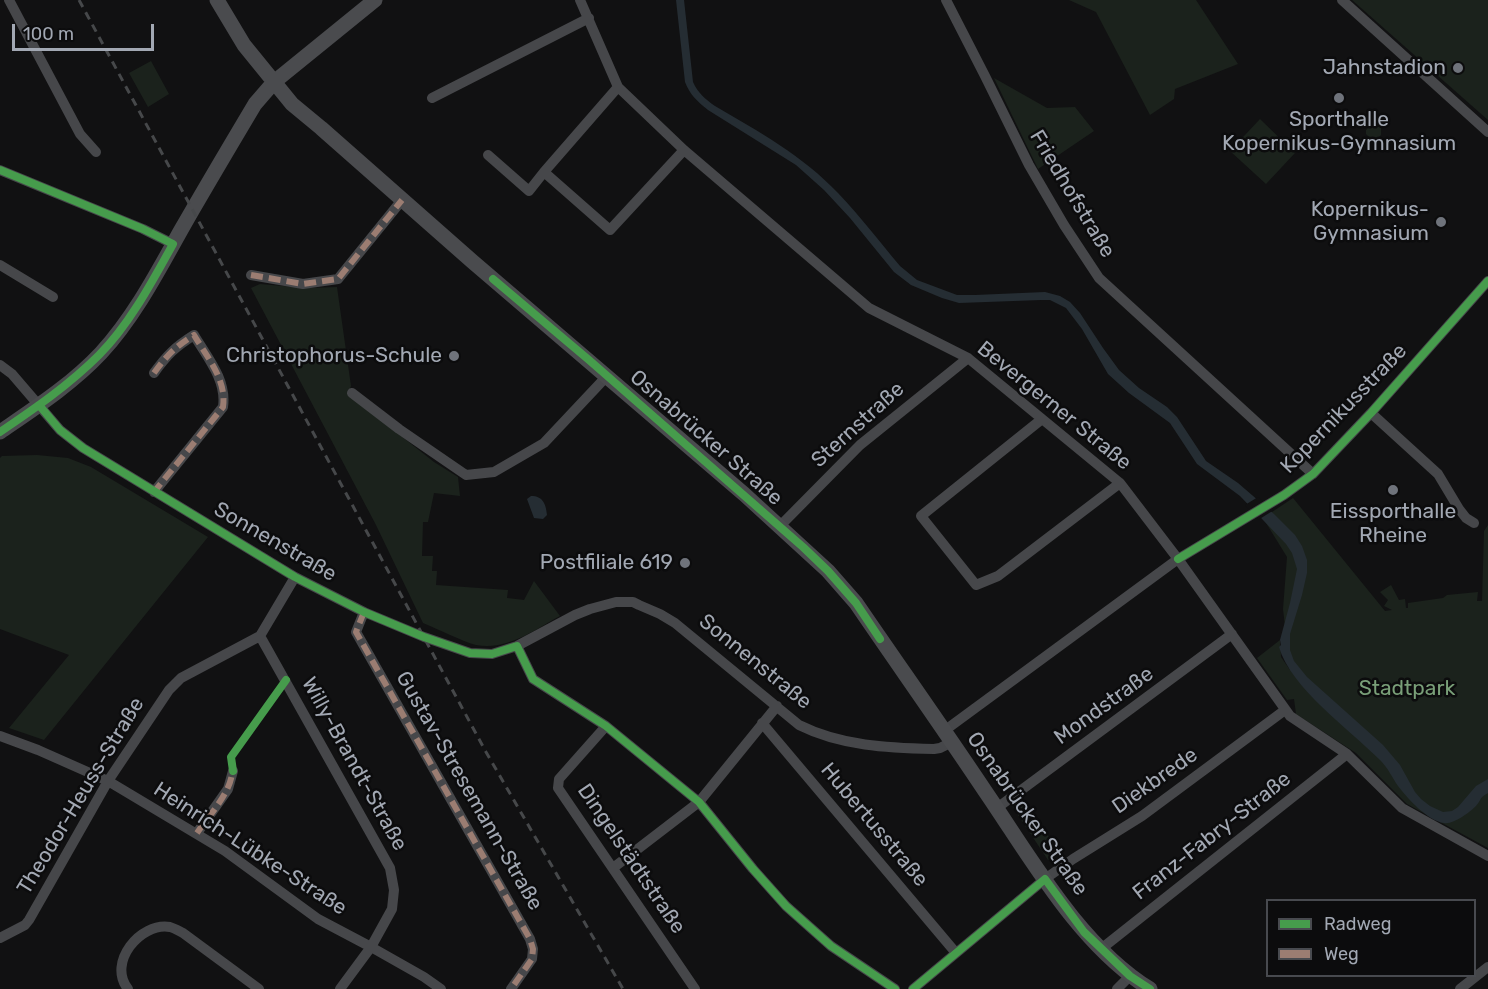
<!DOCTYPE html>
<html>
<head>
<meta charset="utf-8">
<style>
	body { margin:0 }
	#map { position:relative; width:1488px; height:989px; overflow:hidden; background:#111112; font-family:Rubik,sans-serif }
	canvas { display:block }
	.legend { position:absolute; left:1266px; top:899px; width:210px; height:78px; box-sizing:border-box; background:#0c0c0d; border:2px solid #484a4f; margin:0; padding:8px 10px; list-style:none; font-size:18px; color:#a2a8b3 }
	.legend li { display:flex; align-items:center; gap:12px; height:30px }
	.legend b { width:30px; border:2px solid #484a4f }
	.scale { position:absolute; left:12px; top:24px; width:142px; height:27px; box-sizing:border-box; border:3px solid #a2a8b3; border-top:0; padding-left:8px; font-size:18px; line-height:21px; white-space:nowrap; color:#a2a8b3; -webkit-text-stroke:4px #0c0c0d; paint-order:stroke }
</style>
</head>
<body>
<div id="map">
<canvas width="1488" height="989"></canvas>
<ul class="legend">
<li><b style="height:8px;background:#469c4c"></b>Radweg</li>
<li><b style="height:8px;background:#9b7d72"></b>Weg</li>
</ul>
<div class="scale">100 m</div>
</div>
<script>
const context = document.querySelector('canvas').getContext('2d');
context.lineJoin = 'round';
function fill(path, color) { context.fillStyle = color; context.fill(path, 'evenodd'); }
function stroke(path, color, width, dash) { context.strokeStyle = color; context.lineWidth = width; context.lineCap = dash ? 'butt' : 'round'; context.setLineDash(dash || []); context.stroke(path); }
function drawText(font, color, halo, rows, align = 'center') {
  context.font = font + ' Rubik,sans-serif'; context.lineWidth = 5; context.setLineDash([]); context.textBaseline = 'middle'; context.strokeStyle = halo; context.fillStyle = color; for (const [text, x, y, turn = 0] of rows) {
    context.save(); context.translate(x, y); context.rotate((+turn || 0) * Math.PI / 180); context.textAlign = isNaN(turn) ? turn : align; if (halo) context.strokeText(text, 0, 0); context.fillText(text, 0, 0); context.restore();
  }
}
const green = new Path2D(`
	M 1069,0 L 1196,0 L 1238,64 L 1175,89 L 1174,99 L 1150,115 L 1096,12 Z
	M 1352,0 L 1488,0 L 1488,120 Z
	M 151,61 L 169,94 L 148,107 L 129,73 Z
	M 994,78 L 1047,108 L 1075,107 L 1094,131 L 1038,169 Z
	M 1260,119 L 1295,153 L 1266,184 L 1230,151 Z
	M 1378,123 L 1381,126 L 1381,135 L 1376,140 L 1369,137 L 1366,134 L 1366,130 L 1372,124 Z
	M 260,284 L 307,288 L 337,287 L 351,386 L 348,394 L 434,462 L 458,477 L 460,496 L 434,493 L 428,522 L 423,522 L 422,556 L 433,556 L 432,571 L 437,571 L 436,585 L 508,590 L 507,598 L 524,600 L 534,581 L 560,616 C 534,630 507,651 476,645 C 461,641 438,629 423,623 L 376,525 L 251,288 Z
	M 37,455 L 68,458 L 91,467 L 208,537 L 44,740 L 9,728 L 69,655 L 0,629 L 0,458 L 2,456 Z
	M 1293,498 L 1385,611 L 1392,610 L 1384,606 L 1388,600 L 1380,592 L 1391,585 L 1399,600 L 1405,599 L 1406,608 L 1408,608 L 1408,603 L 1443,598 L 1447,595 L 1478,592 L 1477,601 L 1482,601 L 1484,531 L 1488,525 L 1488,848 L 1407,804 L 1356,753 L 1296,714 L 1294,699 L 1287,700 L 1257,658 L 1280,640 L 1281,657 L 1290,670 L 1283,609 L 1287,557 L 1263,518 Z
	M 1022,799 L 1061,854 L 1055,858 L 1048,860 L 1012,806 Z`);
const water = new Path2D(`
	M 676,0 L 684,0 L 693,82 C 698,93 705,99 715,106 C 758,131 803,156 838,193 C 860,216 880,242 900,266 L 917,280 L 957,295 L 975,295 L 1045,292 L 1060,296 L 1070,302 L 1080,313 L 1103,348 L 1119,370 L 1139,388 L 1167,407 L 1177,417 L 1206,461 L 1238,483 L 1274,514 L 1295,535 L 1302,546 L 1307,560 L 1307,573 L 1302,595 L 1290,634 L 1290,650 L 1294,661 L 1307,677 L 1383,745 L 1400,765 L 1415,792 L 1421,799 L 1430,806 L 1443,812 L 1452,811 L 1458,807 L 1476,786 L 1488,779 L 1488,793 C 1479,798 1482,799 1476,806 C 1470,812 1453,825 1444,823 C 1428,821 1408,799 1398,786 C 1392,777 1388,768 1380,760 C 1350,730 1290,687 1279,647 L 1281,645 L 1280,640 L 1290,603 L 1297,569 L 1292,553 L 1286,544 L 1240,496 L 1197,464 L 1170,423 L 1129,393 L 1108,374 L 1082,329 L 1066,308 L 1050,300 L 1041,300 L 959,303 L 942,298 L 911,285 L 894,272 L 850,218 L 824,190 L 796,165 L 708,110 C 697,101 690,95 685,82 Z
	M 531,496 C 543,496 546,504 547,515 L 543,519 L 534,518 L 527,499 Z`);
const pier = new Path2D(`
	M 1258,497 L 1274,510 L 1258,520 L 1245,505 Z`);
const street = new Path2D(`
	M 9,0 L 80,134 L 96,152
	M 580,0 L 618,87 L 684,150 L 869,308 L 968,358 L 1120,483 L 1178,559 L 1290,716 L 1347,754 L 1402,808 L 1488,856
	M 946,0 L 985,76 L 1029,165 L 1064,225 L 1099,278 L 1313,474
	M 1342,0 L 1488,132
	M 618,87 L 544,172 L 610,230 L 684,150
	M 432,98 L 589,18
	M 488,155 L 529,191 L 544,172
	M 0,170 L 143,229 L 173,244
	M 0,265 L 53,297
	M 251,275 L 303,284 L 338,279 L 402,200
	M 0,365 L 12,374 L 60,430 L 83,448 L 295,577 L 364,612 L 424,637 L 470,653 L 492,654 L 517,646 L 575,615 L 590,609 L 616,602 L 633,602 L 639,605 L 660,614 L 675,623 L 799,725 C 841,746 888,748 934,749 L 940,748 L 952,742
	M 154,373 C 167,355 175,347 194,335 C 207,357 227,380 223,407 L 154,492
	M 352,393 L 399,429 L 466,475 L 494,472 L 544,443 L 607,376
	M 1371,413 L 1438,474 L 1459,509 L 1466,518 L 1474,523
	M 1042,419 L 921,516 L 976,585 L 998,576 L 1120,483
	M 779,527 L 860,445 L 968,358
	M 364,612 L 356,632 L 530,939 L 533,949 L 532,959 L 511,989
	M 260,636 L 390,868 L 394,890 L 392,909 L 371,947 L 340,989
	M 517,646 L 533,679 L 606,726 L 699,802 L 753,869 L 786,906 L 831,946 L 895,989
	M 762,723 L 956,953
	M 606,726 L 559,779 L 558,788 L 695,989
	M 944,731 L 1178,559 L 1284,495 L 1313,474 L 1371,413 L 1488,281
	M 0,736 L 38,750 L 108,781 L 225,851 L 318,919 L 371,947 L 424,977 L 441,989
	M 997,808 L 1232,634
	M 197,833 L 228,789 L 233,771
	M 613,868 L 699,802 L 777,706
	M 0,938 L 25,925 L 29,920 L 108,781 L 169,690 L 181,678 L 260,636 L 295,577
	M 1101,949 L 1347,754
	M 128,989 C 107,963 140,922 170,927 C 174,928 179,931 183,933 L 259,989
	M 913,989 L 1045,879 L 1073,859 L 1142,816 L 1285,710
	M 1117,989 L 1130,976
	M 1460,989 L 1488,967`);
const secondary = new Path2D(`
	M 217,0 L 244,45 L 292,104 L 321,128 L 473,262 L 744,494 L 828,571 L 856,603 C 899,666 943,728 985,791 C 1031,858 1079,945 1150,989
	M 0,432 C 35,408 72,384 101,353 C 134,317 157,273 181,230 C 205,188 230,146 255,104 L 274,82 L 375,0`);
const rail = new Path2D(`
	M 79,0 L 486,752 L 623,989`);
const quiet = new Path2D(`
	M 251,275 L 303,284 L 338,279 L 402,200
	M 154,373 C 167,355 175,347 194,335 C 207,357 227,380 223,407 L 154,492
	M 364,612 L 356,632 L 530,939 L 533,949 L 532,959 L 511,989
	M 197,833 C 209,815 235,789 232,766`);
const cycleway = new Path2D(`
	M 0,170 L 143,229 L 173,244 C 152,282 129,325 99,355 C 69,385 34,409 0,432
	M 493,279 L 589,360 L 803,547 L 828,571 L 856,603 L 880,639
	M 39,405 L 60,430 L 83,448 L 295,577 L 364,612 L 424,637 L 470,653 L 492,654 L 517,646 L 533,679 L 606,726 L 699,802 L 753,869 L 786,906 L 831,946 L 895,989
	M 1178,559 L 1284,495 L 1313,474 L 1371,413 L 1488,281
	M 233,771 L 231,757 L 286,680
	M 913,989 L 1045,879 L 1084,932 L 1130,976 L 1150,989`);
const markers = [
	[1458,68,6,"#6f737b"],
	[1339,98,6,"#6f737b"],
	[1441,222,6,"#6f737b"],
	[454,356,6,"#6f737b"],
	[1393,490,6,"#6f737b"],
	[685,563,6,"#6f737b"]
];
const poiNames = [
	["Jahnstadion",1446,68],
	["Sporthalle",1339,120,"center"],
	["Kopernikus-Gymnasium",1339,144,"center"],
	["Kopernikus-",1429,210],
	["Gymnasium",1429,234],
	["Christophorus-Schule",442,356],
	["Eissporthalle",1393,512,"center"],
	["Rheine",1393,536,"center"],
	["Postfiliale 619",673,563]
];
const streetNames = [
	["Friedhofstraße",1072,194,59],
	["Bevergerner Straße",1054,406,39],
	["Kopernikusstraße",1344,409,-46],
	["Sternstraße",858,425,-42],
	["Osnabrücker Straße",706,438,41],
	["Sonnenstraße",275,542,30],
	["Sonnenstraße",755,662,39],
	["Mondstraße",1104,706,-36],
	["Willy-Brandt-Straße",354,764,61],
	["Diekbrede",1155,781,-35],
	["Gustav-Stresemann-Straße",469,791,60],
	["Theodor-Heuss-Straße",81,796,-59],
	["Osnabrücker Straße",1027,814,55],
	["Hubertusstraße",874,825,50],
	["Franz-Fabry-Straße",1212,836,-38],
	["Heinrich-Lübke-Straße",250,849,33],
	["Dingelstädtstraße",631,859,56]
];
const parkNames = [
	["Stadtpark",1407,689]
];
fill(green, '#1b221c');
fill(water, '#252d33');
fill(pier, '#111112');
stroke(street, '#46474a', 10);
stroke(secondary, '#4a4b4e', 15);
stroke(rail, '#46484a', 3, [8, 6]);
stroke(quiet, '#9b7d72', 6, [12, 6]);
stroke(cycleway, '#469c4c', 8);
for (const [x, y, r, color] of markers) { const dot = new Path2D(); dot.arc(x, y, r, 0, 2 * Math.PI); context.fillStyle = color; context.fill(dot); stroke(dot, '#0c0c0d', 2); }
drawText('21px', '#a2a8b3', '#0c0c0d', poiNames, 'right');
drawText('21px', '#a2a8b3', '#0c0c0d', streetNames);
drawText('21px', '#799f78', '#0c0c0d', parkNames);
</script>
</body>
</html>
